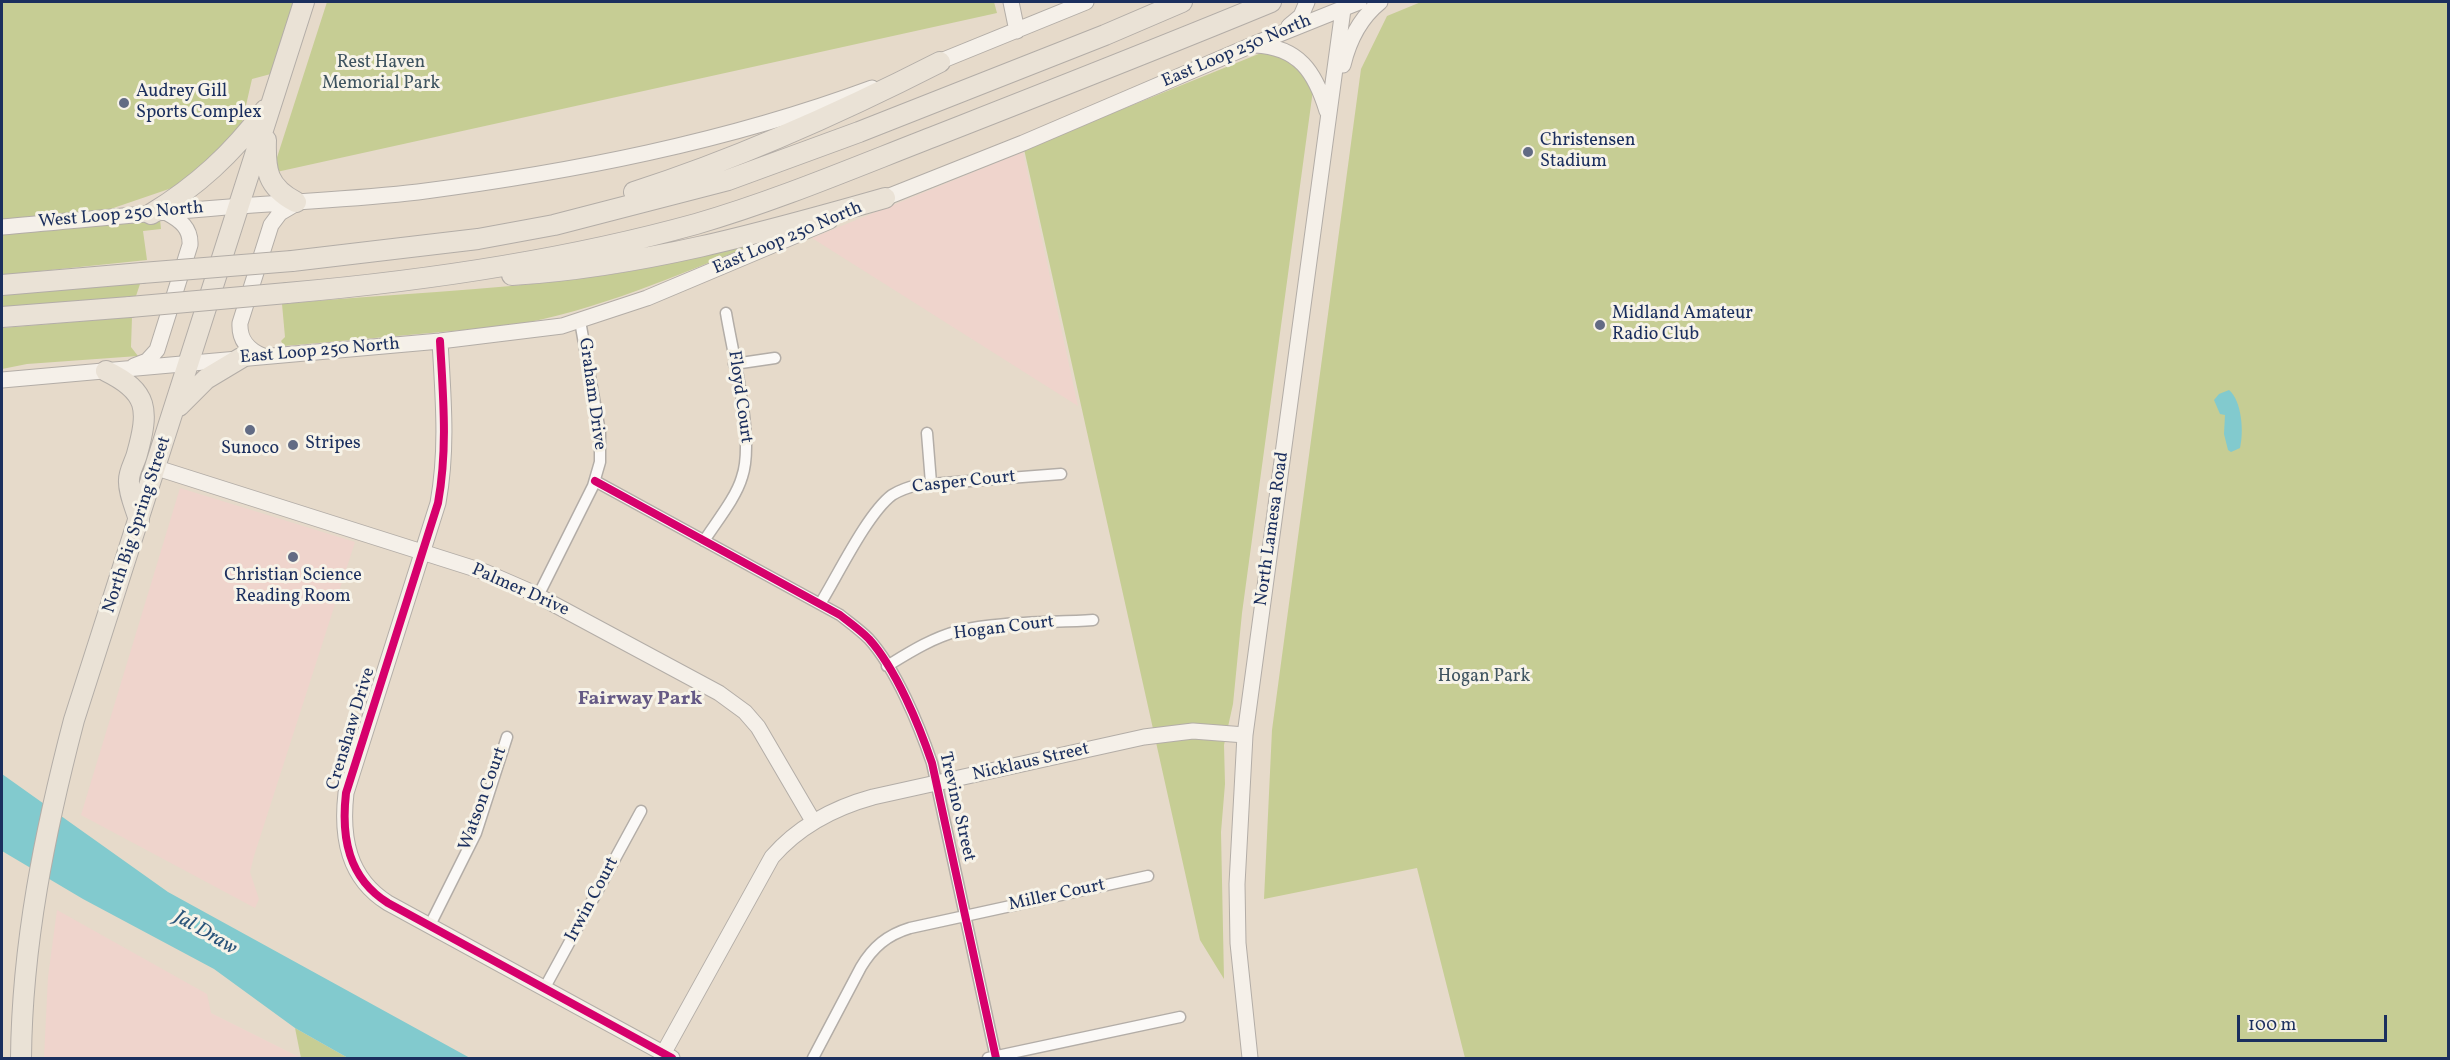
<!DOCTYPE html>
<html>
<head>
<meta charset="utf-8">
<style>
	body { margin:0 }
	#map { position:relative; width:2450px; height:1060px; overflow:hidden; background:#e6daca; font-family:Vollkorn,serif }
	canvas { display:block }
	.frame { position:absolute; inset:0; border:3px solid #1b2f5e; pointer-events:none }
	.scale { position:absolute; left:2237px; top:1015px; width:150px; height:27px; box-sizing:border-box; border:3px solid #1b2f5e; border-top:0; padding-left:8px; font-size:18px; line-height:21px; white-space:nowrap; color:#1b2f5e; -webkit-text-stroke:4px #f7f3e8; paint-order:stroke }
</style>
</head>
<body>
<div id="map">
<canvas width="2450" height="1060"></canvas>
<div class="frame"></div>
<div class="scale">100 m</div>
</div>
<script>
const context = document.querySelector('canvas').getContext('2d');
context.lineJoin = 'round';
function fill(path, color) { context.fillStyle = color; context.fill(path, 'evenodd'); }
function stroke(path, color, width, dash) { context.strokeStyle = color; context.lineWidth = width; context.lineCap = dash ? 'butt' : 'round'; context.setLineDash(dash || []); context.stroke(path); }
function drawText(font, color, halo, rows, align = 'center') {
  context.font = font + ' Vollkorn,serif'; context.lineWidth = 6; context.setLineDash([]); context.textBaseline = 'middle'; context.strokeStyle = halo; context.fillStyle = color; for (const [text, x, y, turn = 0] of rows) {
    context.save(); context.translate(x, y); context.rotate((+turn || 0) * Math.PI / 180); context.textAlign = isNaN(turn) ? turn : align; if (halo) context.strokeText(text, 0, 0); context.fillText(text, 0, 0); context.restore();
  }
}
const built = new Path2D(`
	M 1023,152 L 1078,406 L 812,238 Z
	M 180,488 L 355,542 L 254,856 L 250,872 L 259,899 L 255,908 L 81,815 Z
	M 57,910 L 207,994 L 211,1013 L 301,1058 L 44,1058 L 48,977 Z`);
const green = new Path2D(`
	M 2,2 L 305,2 L 282,71 L 252,79 L 241,127 L 201,178 L 90,216 L 2,220 Z
	M 327,2 L 994,2 L 997,13 L 272,173 Z
	M 1421,2 L 2448,2 L 2448,1058 L 1465,1058 L 1417,868 L 1264,899 L 1272,730 L 1361,69 L 1387,16 Z
	M 1261,53 C 1289,57 1301,66 1313,90 L 1242,613 L 1233,704 L 1224,745 L 1225,784 L 1221,832 L 1224,979 L 1200,940 L 1024,149 Z
	M 160,219 L 161,229 L 143,231 L 147,260 L 2,275 L 2,234 Z
	M 760,242 C 675,276 600,310 509,326 L 284,346 L 281,341 L 285,337 L 282,304 C 385,294 488,291 591,277 C 648,270 704,255 760,242 Z
	M 141,281 L 135,299 L 2,310 L 2,294 Z
	M 132,317 L 131,347 L 138,356 L 27,364 L 2,369 L 2,328 Z
	M 295,1028 L 348,1058 L 301,1058 Z`);
const water = new Path2D(`
	M 2229,390 C 2242,401 2244,432 2240,448 L 2231,452 L 2228,450 L 2224,434 L 2225,415 L 2220,414 L 2214,400 L 2219,394 Z
	M 2,774 L 168,892 L 470,1058 L 348,1058 L 295,1028 L 214,969 L 83,899 L 2,851 Z`);
const street = new Path2D(`
	M 734,364 L 775,358
	M 927,433 L 931,483
	M 595,481 L 840,615 C 850,623 860,630 869,639 C 896,669 919,725 932,763 L 996,1058
	M 704,541 C 716,522 736,498 742,477 C 755,440 733,355 726,313
	M 538,596 L 593,486 L 600,462 L 600,432 L 580,321
	M 820,604 C 838,575 867,514 892,495 C 900,490 909,487 918,485 L 1061,474
	M 887,666 C 910,652 932,638 958,631 C 998,621 1051,623 1093,620
	M 430,925 L 476,833 L 507,737
	M 544,989 L 641,811
	M 813,1058 L 861,967 C 873,947 887,935 910,928 L 1148,876
	M 988,1058 L 1180,1017`);
const secondary = new Path2D(`
	M 1011,2 L 1017,31
	M 1289,26 L 1301,16 L 1307,2
	M 1255,45 C 1299,47 1315,72 1327,111
	M 931,65 L 1086,2
	M 1343,65 C 1349,40 1360,18 1380,2
	M 877,201 L 1023,143 L 1252,45 L 1359,2
	M 2,227 C 81,220 161,212 241,206 C 300,201 359,199 418,192 C 572,172 726,142 872,88
	M 440,341 C 443,396 448,448 438,503 L 346,793 C 341,837 348,878 388,903 L 672,1058
	M 263,356 C 248,350 239,340 240,323 L 271,225 L 280,213 L 297,203
	M 134,366 L 147,361 L 157,350 L 190,245 C 191,228 180,220 167,213
	M 2,380 L 440,341 L 562,326 L 647,298 L 830,221
	M 157,468 L 485,572 L 531,592 L 719,693 L 745,712 L 758,727 L 813,821
	M 663,1054 L 772,857 C 799,826 833,808 873,797 L 1144,737 L 1193,731 L 1245,735
	M 1250,1058 L 1238,943 L 1237,884 L 1245,735 L 1344,2`);
const highway = new Path2D(`
	M 266,140 C 265,170 267,187 296,202
	M 634,192 C 740,158 840,113 940,62
	M 151,214 C 197,186 232,154 265,110
	M 292,261 L 478,239 L 554,225 L 728,180 L 859,132 L 1105,35 L 1182,2
	M 512,275 C 640,267 762,233 885,198
	M 2,285 L 142,273
	M 287,293 C 424,281 562,261 696,224 C 772,202 846,171 920,142 C 1037,96 1155,50 1271,2
	M 2,317 L 130,307
	M 106,371 C 149,392 149,410 137,454 C 135,462 129,471 129,480 C 128,492 136,509 139,520
	M 179,406 L 206,379 L 241,358
	M 21,1058 C 22,944 45,831 74,720 L 304,2`);
const highwayBridge = new Path2D(`
	M 142,273 L 292,261
	M 130,307 L 287,293`);
const cycleway = new Path2D(`
	M 440,341 C 443,396 448,448 438,503 L 346,793 C 341,837 348,878 388,903 L 672,1058
	M 595,481 L 840,615 C 850,623 860,630 869,639 C 896,669 919,725 932,763 L 996,1058`);
const markers = [
	[124,103,6,"#626b84"],
	[1528,152,6,"#626b84"],
	[1600,325,6,"#626b84"],
	[250,430,6,"#626b84"],
	[293,445,6,"#626b84"],
	[293,557,6,"#626b84"]
];
const streetNames = [
	["East Loop 250 North",1237,52,-23],
	["West Loop 250 North",121,216,-5],
	["East Loop 250 North",788,239,-23],
	["East Loop 250 North",320,352,-5],
	["Graham Drive",591,394,82],
	["Floyd Court",739,397,82],
	["Casper Court",964,483,-6],
	["North Big Spring Street",138,525,-72],
	["North Lamesa Road",1273,529,-82],
	["Palmer Drive",520,591,24],
	["Hogan Court",1004,629,-7],
	["Crenshaw Drive",352,729,-73],
	["Nicklaus Street",1031,763,-13],
	["Watson Court",484,799,-70],
	["Trevino Street",956,807,77],
	["Miller Court",1057,896,-12],
	["Irwin Court",593,900,-62]
];
const parkNames = [
	["Rest Haven",381,64],
	["Memorial Park",381,85],
	["Hogan Park",1484,678]
];
const poiNames = [
	["Audrey Gill",136,93],
	["Sports Complex",136,114],
	["Christensen",1540,142],
	["Stadium",1540,163],
	["Midland Amateur",1612,315],
	["Radio Club",1612,336],
	["Stripes",305,445],
	["Sunoco",250,450,"center"],
	["Christian Science",293,577,"center"],
	["Reading Room",293,598,"center"]
];
const neighbourhoodNames = [
	["Fairway Park",640,700]
];
const waterNames = [
	["Jal Draw",205,934,30]
];
fill(built, '#efd4cc');
fill(green, '#c6cd94');
fill(water, '#82cace');
stroke(street, '#b3ada7', 13);
stroke(secondary, '#b3ada7', 17);
stroke(highway, '#b3ada7', 22);
stroke(street, '#fbf9f7', 10);
stroke(secondary, '#f5f0e9', 15);
stroke(highway, '#eae2d6', 20);
stroke(highwayBridge, '#b3ada7', 22, []);
stroke(highwayBridge, '#eae2d6', 20);
stroke(cycleway, '#d6006c', 8);
for (const [x, y, r, color] of markers) { const dot = new Path2D(); dot.arc(x, y, r, 0, 2 * Math.PI); context.fillStyle = color; context.fill(dot); stroke(dot, '#f7f3e8', 2); }
drawText('18px', '#1b2f5e', '#f7f3e8', streetNames);
drawText('18px', '#3f5460', '#f7f3e8', parkNames);
drawText('18px', '#1b2f5e', '#f7f3e8', poiNames, 'left');
drawText('bold 20px', '#655985', '#f7f3e8', neighbourhoodNames);
drawText('italic 20px', '#2a547a', '#f7f3e8', waterNames);
</script>
</body>
</html>
